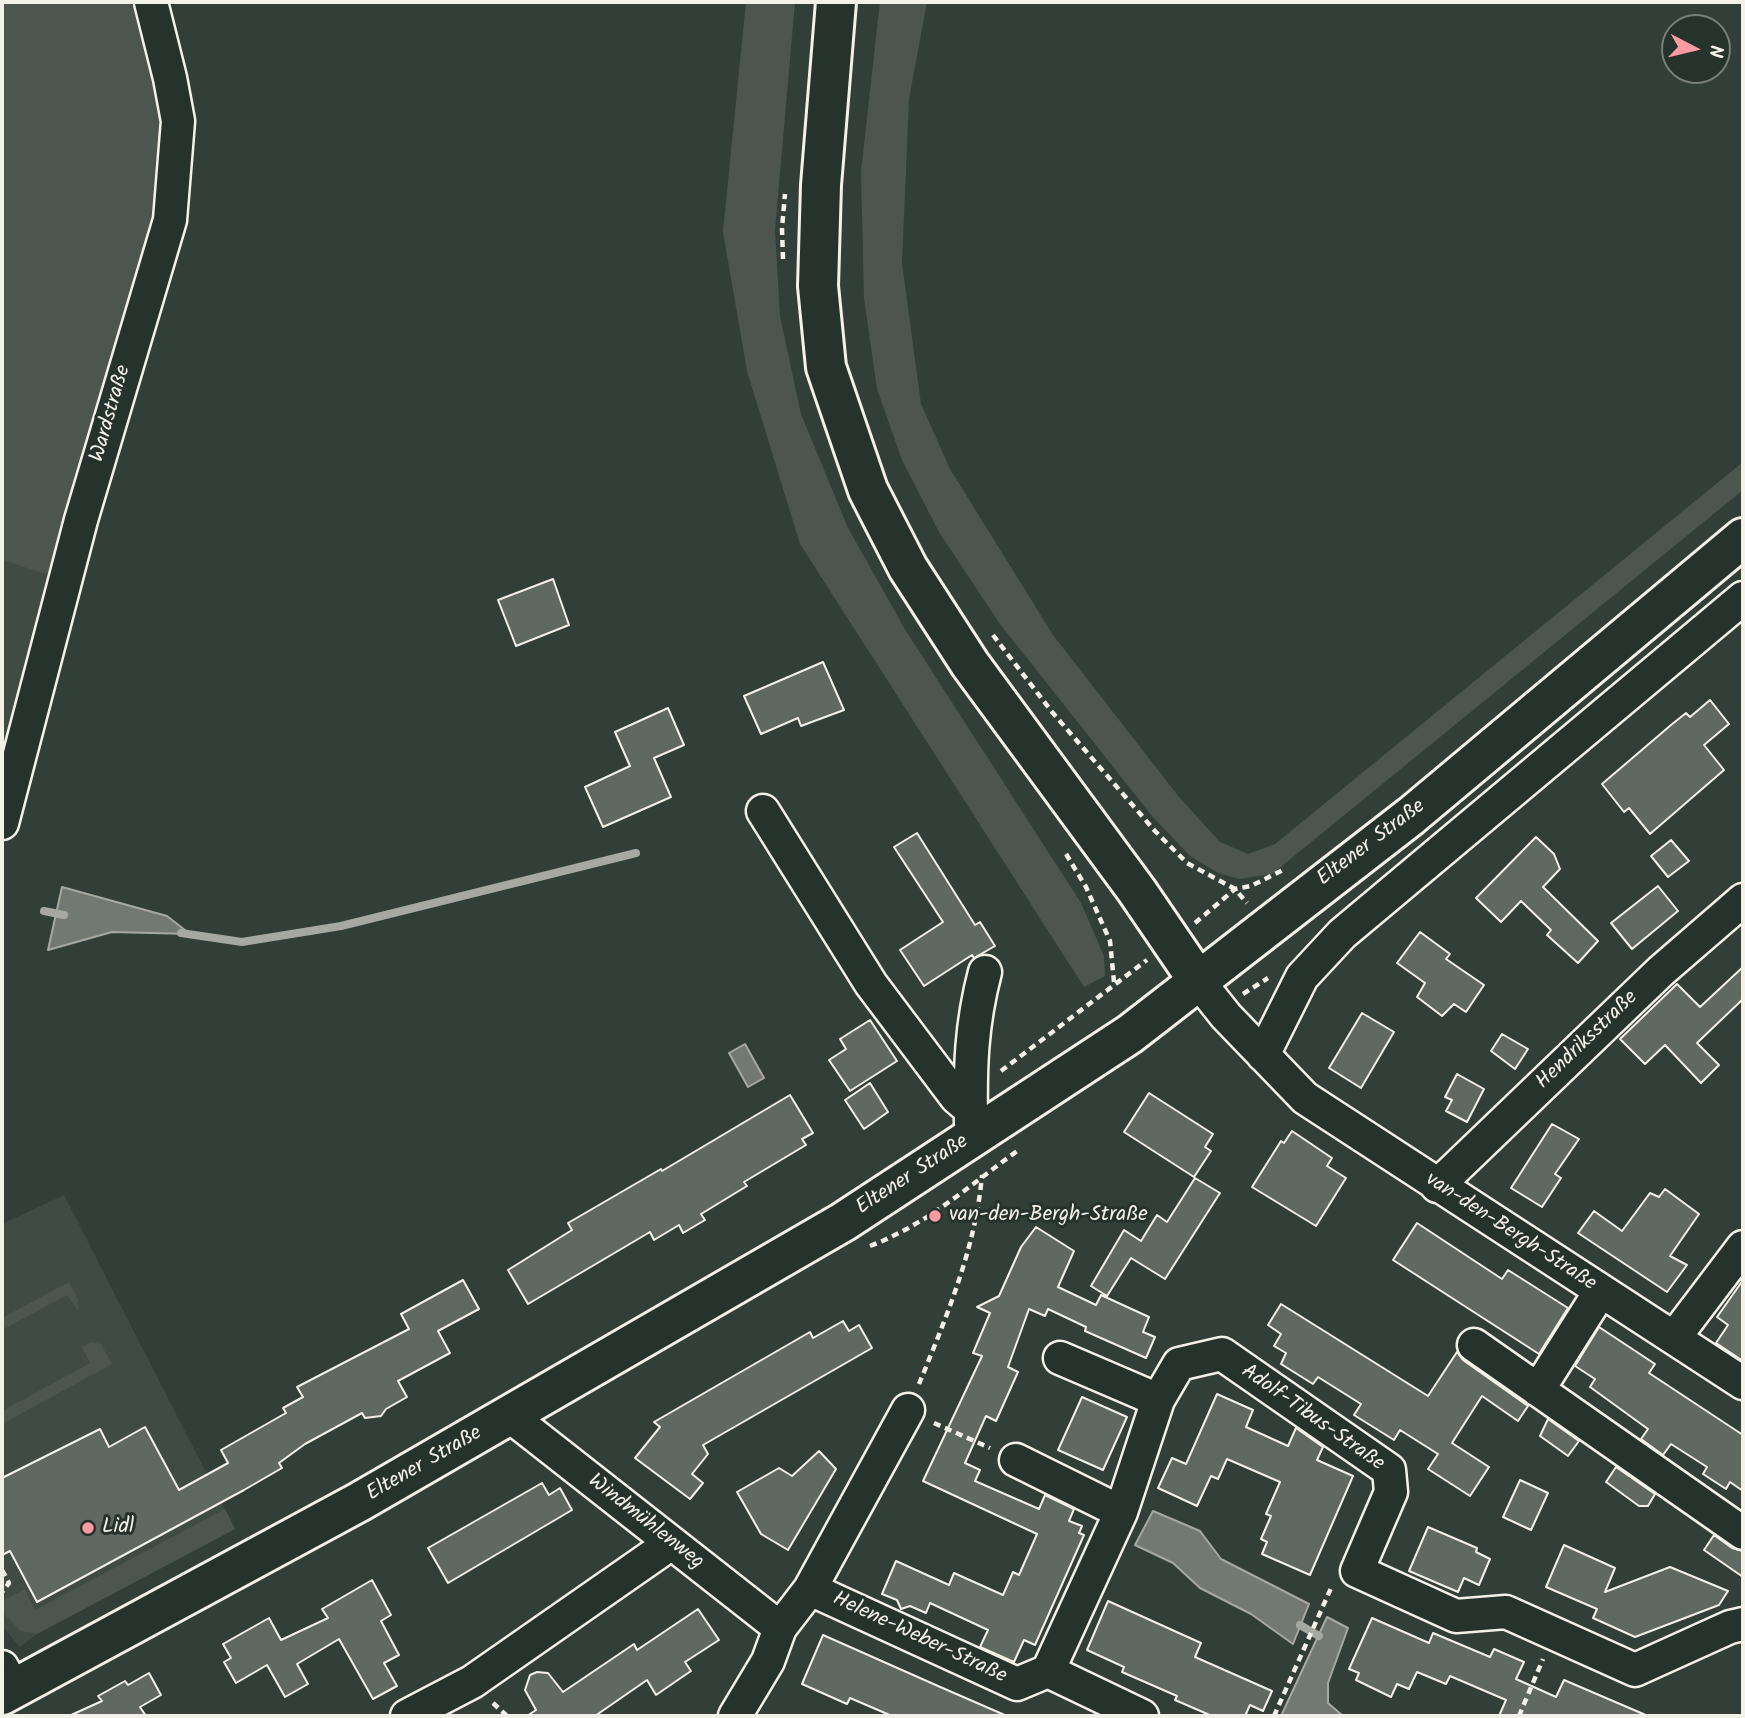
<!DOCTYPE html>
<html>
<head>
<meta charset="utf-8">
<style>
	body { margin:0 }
	#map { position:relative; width:1745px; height:1718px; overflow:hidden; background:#323e38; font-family:Kalam,sans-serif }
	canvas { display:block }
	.frame { position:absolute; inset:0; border:4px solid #f4f1e8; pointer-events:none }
	.north { position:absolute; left:1661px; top:14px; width:70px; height:70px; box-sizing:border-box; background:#26332d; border:2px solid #787f78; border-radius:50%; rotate:97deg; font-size:19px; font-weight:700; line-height:28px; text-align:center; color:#f4f1e8 }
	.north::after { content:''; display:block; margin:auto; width:24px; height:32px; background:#ff9aa2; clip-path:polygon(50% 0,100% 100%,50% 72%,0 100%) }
</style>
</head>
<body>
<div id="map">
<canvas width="1745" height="1718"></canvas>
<div class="frame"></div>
<div class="north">N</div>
</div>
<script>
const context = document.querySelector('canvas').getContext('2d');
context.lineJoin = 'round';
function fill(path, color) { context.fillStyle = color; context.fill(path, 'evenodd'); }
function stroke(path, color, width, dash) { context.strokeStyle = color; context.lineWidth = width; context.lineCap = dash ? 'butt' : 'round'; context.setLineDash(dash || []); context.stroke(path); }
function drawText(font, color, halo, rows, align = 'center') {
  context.font = font + ' Kalam,sans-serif'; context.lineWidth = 6; context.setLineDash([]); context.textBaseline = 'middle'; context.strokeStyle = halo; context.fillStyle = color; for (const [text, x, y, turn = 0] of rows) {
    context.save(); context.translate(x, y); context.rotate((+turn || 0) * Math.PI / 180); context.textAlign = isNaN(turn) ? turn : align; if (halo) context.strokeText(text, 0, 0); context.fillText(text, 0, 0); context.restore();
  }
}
const built = new Path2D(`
	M 2,560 L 51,576 L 2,753 Z
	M 64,1195 L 235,1529 L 37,1634 L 20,1647 L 2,1626 L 2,1224 Z`);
const green = new Path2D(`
	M 2,2 L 131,2 L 154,70 L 162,144 L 154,230 L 51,576 L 2,560 Z
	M 746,2 L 795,2 L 775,230 L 780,316 L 801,414 L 848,528 L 906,631 L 1081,903 L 1104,956 L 1105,976 L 1084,987 L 800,544 L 747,371 L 723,232 Z
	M 880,2 L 927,2 L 909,99 L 902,263 L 921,404 L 950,469 L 1053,635 L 1179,797 L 1220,842 L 1248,854 L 1275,844 L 1743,462 L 1743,490 L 1272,874 L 1239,879 L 1218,873 L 1190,856 L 1152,816 L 1000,624 L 939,532 L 902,460 L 877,389 L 864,298 L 861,172 Z
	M 69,1282 L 78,1299 L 78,1310 L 67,1295 L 2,1330 L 2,1318 Z
	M 91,1342 L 101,1344 L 112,1364 L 2,1424 L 2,1411 L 90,1363 L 82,1347 Z
	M 225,1509 L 235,1529 L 37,1634 L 21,1631 L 2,1612 L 2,1601 L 25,1589 L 35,1610 Z`);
const water = new Path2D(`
	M 62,887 L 167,916 L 190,934 L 112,932 L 48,950 Z
	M 745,1044 L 764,1078 L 748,1087 L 729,1053 Z
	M 1153,1511 L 1200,1531 L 1221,1559 L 1309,1604 L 1293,1644 L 1251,1614 L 1200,1588 L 1173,1563 L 1135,1545 Z
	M 1327,1617 L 1348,1628 L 1328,1683 L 1328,1703 L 1343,1716 L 1281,1716 Z`);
const stream = new Path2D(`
	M 44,911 L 64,915
	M 181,933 L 242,942 L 341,926 L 636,853
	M 1300,1625 L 1319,1636`);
const building = new Path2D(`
	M 553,579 L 569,625 L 516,646 L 498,600 Z
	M 823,662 L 844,710 L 801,726 L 798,718 L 761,734 L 744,696 Z
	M 1710,700 L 1729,724 L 1704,745 L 1724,770 L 1650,834 L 1629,808 L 1624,812 L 1602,784 L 1671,725 L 1686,713 L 1690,717 Z
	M 668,708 L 684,745 L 654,758 L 671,797 L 603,827 L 585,787 L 630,766 L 615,732 Z
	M 917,833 L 975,925 L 980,922 L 995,946 L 974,958 L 972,955 L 924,986 L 900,950 L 943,922 L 894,847 Z
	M 1536,837 L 1554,854 L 1560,869 L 1543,887 L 1598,941 L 1578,963 L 1547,935 L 1551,930 L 1521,901 L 1501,922 L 1476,898 Z
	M 1671,840 L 1689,861 L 1668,877 L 1651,856 Z
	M 1658,886 L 1678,911 L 1632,949 L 1611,923 Z
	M 1420,932 L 1450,954 L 1446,959 L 1484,985 L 1466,1012 L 1454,1004 L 1442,1016 L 1417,997 L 1425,983 L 1397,963 Z
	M 1743,967 L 1743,999 L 1697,1043 L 1719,1065 L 1701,1083 L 1665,1045 L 1645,1064 L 1620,1039 L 1677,984 L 1700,1007 Z
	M 1362,1013 L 1394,1032 L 1361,1088 L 1329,1068 Z
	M 870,1020 L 897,1061 L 850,1091 L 829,1060 L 846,1049 L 840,1039 Z
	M 1502,1034 L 1528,1049 L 1515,1069 L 1491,1051 Z
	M 1457,1074 L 1484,1089 L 1467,1122 L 1446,1111 L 1452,1100 L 1445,1097 Z
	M 870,1083 L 888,1112 L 864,1129 L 845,1100 Z
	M 1149,1093 L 1213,1134 L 1205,1147 L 1211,1151 L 1194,1177 L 1124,1132 Z
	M 790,1095 L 813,1133 L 802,1139 L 806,1145 L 744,1182 L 747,1186 L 701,1214 L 705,1220 L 683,1233 L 679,1225 L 654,1240 L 650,1232 L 528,1304 L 508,1270 L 572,1230 L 568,1223 L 661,1169 L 662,1171 Z
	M 1552,1124 L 1579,1139 L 1555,1174 L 1561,1178 L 1542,1207 L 1511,1188 Z
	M 1292,1131 L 1332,1158 L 1327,1166 L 1346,1178 L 1316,1226 L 1252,1187 L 1281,1141 L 1284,1143 Z
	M 1195,1178 L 1220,1193 L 1165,1279 L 1131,1258 L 1107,1296 L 1091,1286 L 1124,1230 L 1141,1241 L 1157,1215 L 1167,1222 Z
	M 1665,1189 L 1699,1214 L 1670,1256 L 1687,1265 L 1667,1292 L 1578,1233 L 1594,1211 L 1622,1231 L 1650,1193 L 1659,1197 Z
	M 1417,1223 L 1502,1279 L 1508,1270 L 1568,1308 L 1539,1354 L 1393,1260 Z
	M 1036,1227 L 1074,1251 L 1058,1287 L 1096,1305 L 1101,1295 L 1149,1317 L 1143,1332 L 1155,1337 L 1146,1358 L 1085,1331 L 1086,1327 L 1048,1309 L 1045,1316 L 1029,1309 L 1008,1367 L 1018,1372 L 996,1421 L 986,1416 L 965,1463 L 980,1470 L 975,1481 L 1039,1509 L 1045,1495 L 1074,1509 L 1069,1521 L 1082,1526 L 1079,1533 L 1084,1535 L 1035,1645 L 1024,1640 L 1014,1662 L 980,1647 L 988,1630 L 930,1603 L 926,1613 L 910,1606 L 901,1609 L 897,1600 L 882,1594 L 896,1561 L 949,1585 L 954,1573 L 1003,1595 L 1013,1572 L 1019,1575 L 1037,1534 L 923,1481 L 982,1356 L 973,1353 L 990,1313 L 977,1307 L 999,1296 L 1021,1247 Z
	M 463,1280 L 479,1309 L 438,1331 L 450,1353 L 398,1381 L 407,1397 L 386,1409 L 381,1416 L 365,1418 L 362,1413 L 305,1444 L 279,1463 L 282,1468 L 244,1490 L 37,1602 L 10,1551 L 2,1555 L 2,1478 L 100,1429 L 109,1447 L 145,1427 L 179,1490 L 228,1463 L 221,1450 L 286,1413 L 283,1408 L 303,1397 L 297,1387 L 409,1329 L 401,1314 Z
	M 1743,1280 L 1743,1361 L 1716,1343 L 1728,1325 L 1717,1317 Z
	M 1281,1304 L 1428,1396 L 1457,1352 L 1463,1360 L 1528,1406 L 1518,1421 L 1482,1396 L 1452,1443 L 1489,1467 L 1470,1496 L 1428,1469 L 1438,1454 L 1400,1430 L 1394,1440 L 1354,1415 L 1361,1404 L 1318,1377 L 1313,1384 L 1281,1364 L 1286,1353 L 1274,1346 L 1281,1334 L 1268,1325 Z
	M 843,1321 L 849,1331 L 859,1325 L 872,1348 L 703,1445 L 708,1454 L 692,1474 L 703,1483 L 690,1499 L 635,1458 L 660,1427 L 654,1422 L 810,1332 L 813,1338 Z
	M 1599,1327 L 1655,1364 L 1649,1373 L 1743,1435 L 1743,1491 L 1730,1482 L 1726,1489 L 1703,1474 L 1707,1467 L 1671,1444 L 1663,1455 L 1641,1439 L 1648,1429 L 1590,1387 L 1595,1379 L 1575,1366 Z
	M 1217,1394 L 1253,1410 L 1246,1427 L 1288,1446 L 1296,1428 L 1323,1447 L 1317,1460 L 1353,1476 L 1310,1575 L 1262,1554 L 1267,1542 L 1261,1539 L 1271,1516 L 1266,1514 L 1280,1482 L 1227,1459 L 1218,1479 L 1211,1476 L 1197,1506 L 1158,1488 L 1172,1458 L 1186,1464 Z
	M 1082,1397 L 1127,1417 L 1103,1470 L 1058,1450 Z
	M 1548,1419 L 1579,1441 L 1568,1456 L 1540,1436 Z
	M 819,1451 L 836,1469 L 788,1550 L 761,1534 L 737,1492 L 779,1468 L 792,1476 Z
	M 1616,1467 L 1655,1494 L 1648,1506 L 1639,1506 L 1606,1482 Z
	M 1520,1480 L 1548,1493 L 1531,1530 L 1503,1517 Z
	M 542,1483 L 549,1495 L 560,1488 L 572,1510 L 448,1583 L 428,1548 Z
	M 1428,1527 L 1477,1548 L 1476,1552 L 1490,1559 L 1479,1585 L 1464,1578 L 1458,1592 L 1409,1571 Z
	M 1714,1535 L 1732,1548 L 1743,1551 L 1743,1577 L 1704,1550 Z
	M 1564,1545 L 1615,1568 L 1605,1592 L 1670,1567 L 1728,1591 L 1719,1605 L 1635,1637 L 1593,1618 L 1597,1609 L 1546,1587 Z
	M 372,1580 L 391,1615 L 381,1621 L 399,1655 L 384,1663 L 397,1686 L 373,1699 L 339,1639 L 297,1664 L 308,1684 L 285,1697 L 267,1665 L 236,1683 L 224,1662 L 231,1658 L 223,1644 L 269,1618 L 281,1640 L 328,1618 L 322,1609 Z
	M 1108,1601 L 1201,1643 L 1195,1657 L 1272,1691 L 1263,1711 L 1250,1705 L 1245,1716 L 1212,1716 L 1175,1700 L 1177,1696 L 1122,1672 L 1124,1667 L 1087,1650 Z
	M 698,1609 L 719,1640 L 685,1662 L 691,1671 L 656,1695 L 647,1680 L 595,1716 L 527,1716 L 536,1710 L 525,1690 L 530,1675 L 537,1672 L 548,1673 L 563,1692 L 634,1644 L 637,1650 Z
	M 1372,1618 L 1429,1643 L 1433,1633 L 1490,1657 L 1494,1649 L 1524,1662 L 1516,1679 L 1556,1697 L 1564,1680 L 1648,1716 L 1499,1716 L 1506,1700 L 1450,1676 L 1446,1684 L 1417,1672 L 1409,1689 L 1397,1684 L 1391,1697 L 1356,1680 L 1359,1673 L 1349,1669 Z
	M 823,1635 L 938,1686 L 1007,1716 L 892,1716 L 850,1698 L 847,1704 L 802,1684 Z
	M 149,1673 L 161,1695 L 140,1707 L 146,1716 L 69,1716 L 102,1701 L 98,1696 L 125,1681 L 128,1685 Z`);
const path = new Path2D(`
	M 783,259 L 782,228 L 785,194
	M 993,635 L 1052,712 L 1155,831 L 1187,863 L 1235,889 L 1247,903
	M 1066,854 L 1086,887 L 1110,941 L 1114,982
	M 1195,923 L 1235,889 L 1251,886 L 1285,869
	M 1243,994 L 1268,978
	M 1001,1071 L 1147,960
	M 870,1246 C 928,1224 971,1184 1020,1149
	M 919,1384 C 946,1318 976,1247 982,1175
	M 934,1423 L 990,1448
	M 2,1570 L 9,1583 L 2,1592
	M 493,1703 L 507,1716
	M 1274,1716 L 1332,1586
	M 1519,1716 L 1543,1659`);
const minor = new Path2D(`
	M 763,811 L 871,984 L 956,1097 L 970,1109
	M 2,823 L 81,520 L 170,220 L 178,121 L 170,78 L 151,2
	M 1199,982 L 1226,1016 L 1305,1098 L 1743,1383
	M 1263,1055 L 1302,977 L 1342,934 L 1743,598
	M 971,1123 C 970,1069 971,1025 985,972
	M 1437,1186 L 1661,971 L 1743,900
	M 1674,1338 L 1743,1247
	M 1474,1345 L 1743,1533
	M 1060,1358 L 1158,1400
	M 1538,1390 L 1600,1292
	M 510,1416 L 780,1628 L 768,1661 L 735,1716
	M 1016,1460 L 1121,1512
	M 810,1589 L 1017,1684 L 1048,1671 L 1142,1716
	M 780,1628 L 810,1589 L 908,1410
	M 2,1667 L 14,1689
	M 1048,1671 L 1121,1512 L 1158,1400 L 1179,1364 L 1222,1354 L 1389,1470 L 1391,1492 L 1357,1571 L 1456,1616 L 1506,1612 L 1635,1670 L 1730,1627 L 1743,1624
	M 407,1716 L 472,1682 L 670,1544`);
const major = new Path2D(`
	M 836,2 L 821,185 L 818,286 L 826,367 L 868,490 L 908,568 L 970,664 L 1137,891 L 1199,982
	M 2,1695 L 359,1502 L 843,1222 L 1130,1034 L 1411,816 L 1743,538`);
const markers = [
	[935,1216,7,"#ff9aa2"],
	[88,1528,7,"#ff9aa2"]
];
const streetNames = [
	["Wardstraße",112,414,-74],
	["Eltener Straße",1372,844,-37],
	["Hendriksstraße",1588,1041,-44],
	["Eltener Straße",913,1176,-33],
	["van-den-Bergh-Straße",1510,1233,33],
	["Adolf-Tibus-Straße",1312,1419,35],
	["Eltener Straße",425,1465,-30],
	["Windmühlenweg",645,1523,38],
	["Helene-Weber-Straße",919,1639,25]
];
const poiNames = [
	["van-den-Bergh-Straße",949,1216],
	["Lidl",102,1528]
];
fill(built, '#404b44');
fill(green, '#4c564f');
fill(water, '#727972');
stroke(water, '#a6a9a1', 2);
stroke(stream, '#a6a9a1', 8);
fill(building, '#5f6861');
stroke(building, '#f4f1e8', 2);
stroke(minor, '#f4f1e8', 37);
stroke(major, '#f4f1e8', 44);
stroke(path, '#f4f1e8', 4.5, [7, 5]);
stroke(minor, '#26332d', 32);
stroke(major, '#26332d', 38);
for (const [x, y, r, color] of markers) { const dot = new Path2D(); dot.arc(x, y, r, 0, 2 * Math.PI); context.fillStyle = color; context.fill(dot); stroke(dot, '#26332d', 2.5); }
drawText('21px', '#f4f1e8', '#26332d', streetNames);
drawText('21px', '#f4f1e8', '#26332d', poiNames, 'left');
</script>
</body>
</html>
